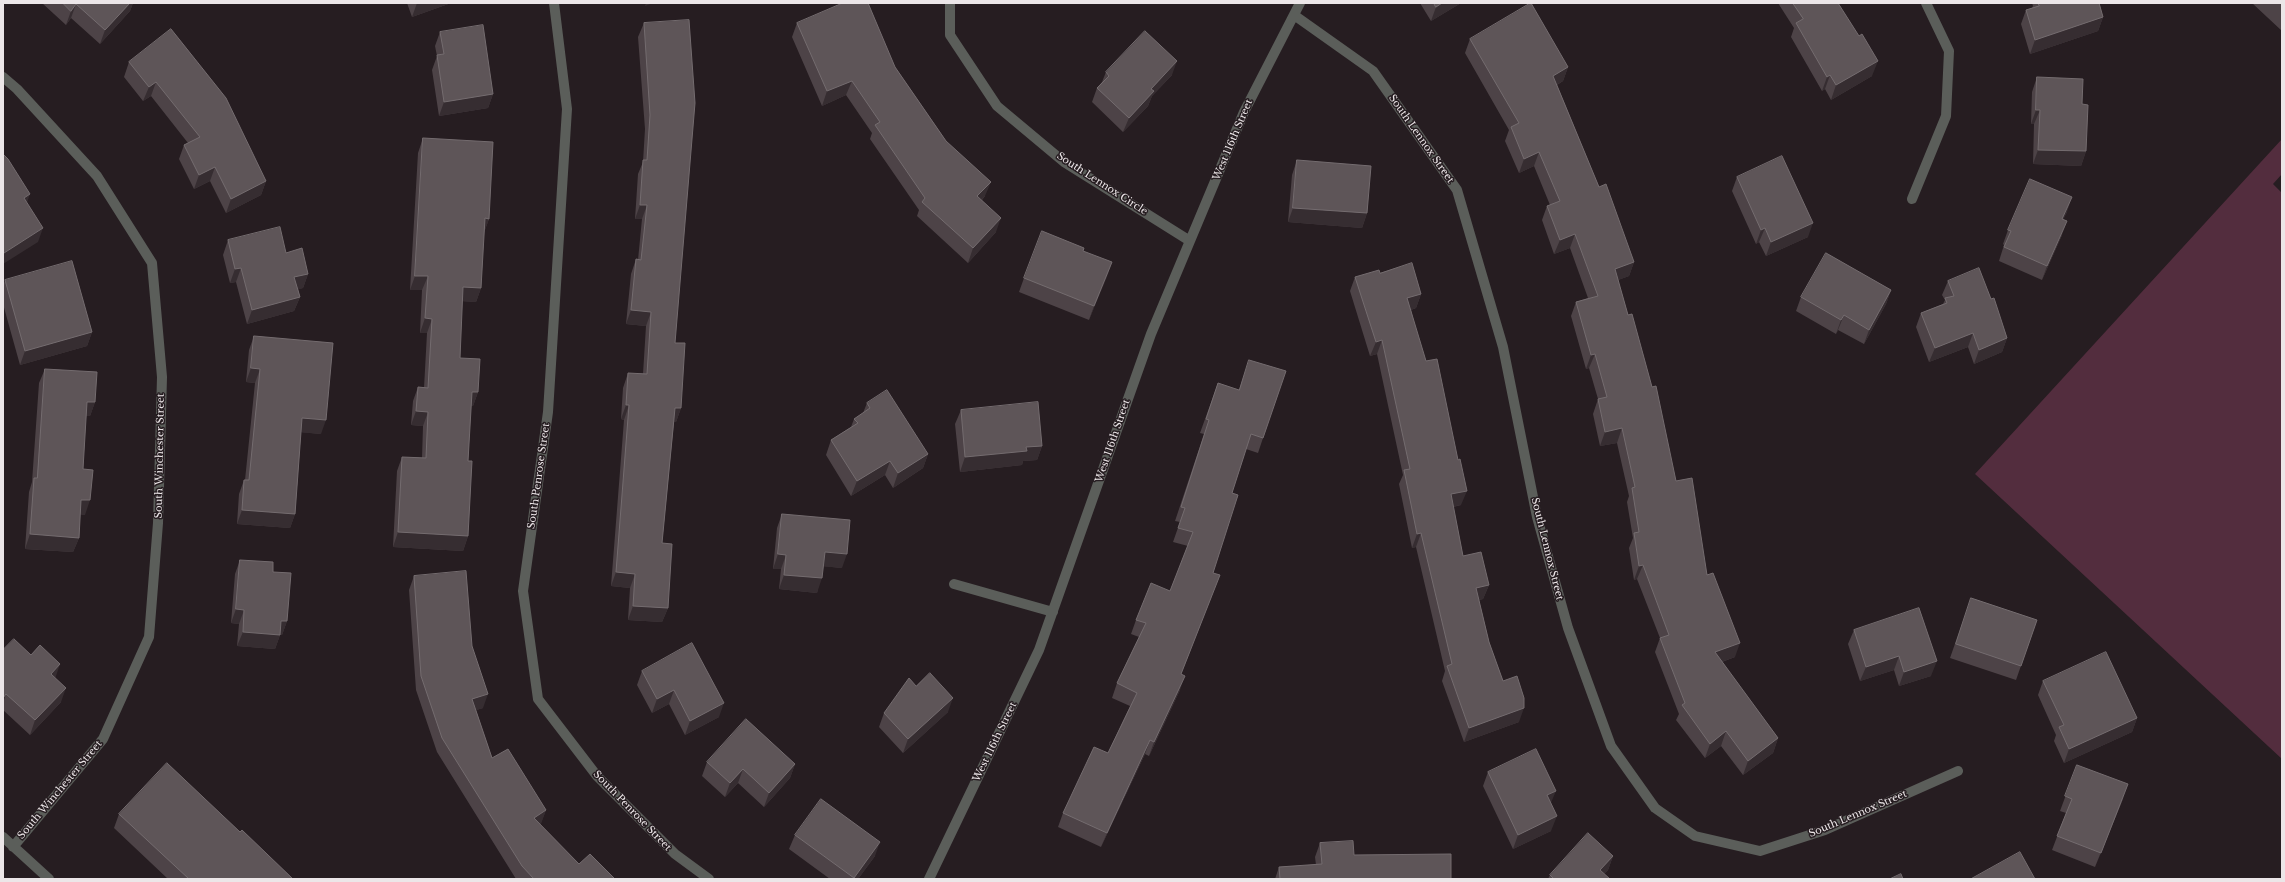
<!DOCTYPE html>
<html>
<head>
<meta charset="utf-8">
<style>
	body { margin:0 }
	#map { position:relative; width:2285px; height:882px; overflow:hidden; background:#261d21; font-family:"Libre Baskerville",serif }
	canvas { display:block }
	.frame { position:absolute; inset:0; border:4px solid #ece6e8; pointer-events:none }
</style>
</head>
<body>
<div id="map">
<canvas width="2285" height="882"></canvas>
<div class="frame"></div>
</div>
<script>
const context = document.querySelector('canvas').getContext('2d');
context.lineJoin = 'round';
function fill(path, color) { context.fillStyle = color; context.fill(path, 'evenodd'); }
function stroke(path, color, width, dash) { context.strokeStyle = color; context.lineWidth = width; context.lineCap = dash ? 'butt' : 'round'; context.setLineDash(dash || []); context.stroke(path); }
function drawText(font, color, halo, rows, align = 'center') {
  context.font = font + ' "Libre Baskerville",serif'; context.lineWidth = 3; context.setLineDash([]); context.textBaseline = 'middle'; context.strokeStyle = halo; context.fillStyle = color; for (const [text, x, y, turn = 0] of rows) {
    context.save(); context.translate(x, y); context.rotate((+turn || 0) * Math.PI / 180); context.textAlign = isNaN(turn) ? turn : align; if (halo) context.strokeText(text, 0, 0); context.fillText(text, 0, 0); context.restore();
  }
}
const green = new Path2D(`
	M 2282,139 L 2282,174 L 2273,184 L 2282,193 L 2282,759 L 1975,474 Z`);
const street = new Path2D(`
	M 554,3 L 567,109 L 548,412 L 523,591 L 538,699 L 597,776 L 675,854 L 709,879
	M 950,3 L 950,35 L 997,106 L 1064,162 L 1190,241
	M 1294,15 L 1373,71 L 1457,190 L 1503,347 L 1537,517 L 1568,628 L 1611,746 L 1655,808 L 1695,836 L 1760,851 L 1825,830 L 1958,771
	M 3,77 L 17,89 L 97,176 L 152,263 L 162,377 L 158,523 L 149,637 L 103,739 L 13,847
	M 1912,199 L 1946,116 L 1949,51 L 1926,3
	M 954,584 L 1053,612
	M 3,837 L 49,879
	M 929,879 L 1039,650 L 1151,334 L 1244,112 L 1300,3`);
const wall = new Path2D(`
	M 42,3 L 133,3 L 130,11 L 100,44 L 71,18 L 66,25 Z
	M 407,3 L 451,3 L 412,17 Z
	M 1420,3 L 1461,3 L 1431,21 Z
	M 1778,3 L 1838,3 L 1872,76 L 1831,100 L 1825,89 L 1822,91 L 1791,37 L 1794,28 Z
	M 2032,3 L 2099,3 L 2103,17 L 2098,31 L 2030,54 L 2021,24 L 2026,10 L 2032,8 L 2033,6 Z
	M 2252,3 L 2282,3 L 2282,31 Z
	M 644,23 L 675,343 L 681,408 L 676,422 L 674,422 L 662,543 L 668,608 L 662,622 L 628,620 L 630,588 L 611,586 L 624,420 L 621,419 L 623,388 L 628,373 L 643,374 L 646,326 L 626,324 L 631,274 L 636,259 L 638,260 L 642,219 L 635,219 L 638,174 L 643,162 L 645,129 L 638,37 Z
	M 797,23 L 895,67 L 946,141 L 985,196 L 982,200 L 996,232 L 968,263 L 917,216 L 919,210 L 870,139 L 872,133 L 846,95 L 822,106 L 792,37 Z
	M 171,29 L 266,181 L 261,195 L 226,213 L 210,181 L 194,189 L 179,159 L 184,145 L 188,143 L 151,96 L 143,101 L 124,77 L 129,62 Z
	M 440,32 L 493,94 L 488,108 L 439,116 L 432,70 L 437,56 L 435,46 Z
	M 1470,39 L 1568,67 L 1563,81 L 1557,85 L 1599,187 L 1634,262 L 1629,276 L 1618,280 L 1676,481 L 1735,657 L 1722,662 L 1778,738 L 1773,753 L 1743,775 L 1721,746 L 1705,758 L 1676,720 L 1679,714 L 1655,652 L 1660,638 L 1637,579 L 1634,580 L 1629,548 L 1633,538 L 1627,502 L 1629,496 L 1617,443 L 1600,446 L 1593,414 L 1598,399 L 1589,368 L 1586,369 L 1571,316 L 1576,302 L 1588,298 L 1570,248 L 1554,254 L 1542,220 L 1547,206 L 1550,205 L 1534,166 L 1519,173 L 1505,141 L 1509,130 L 1465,53 Z
	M 1106,72 L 1172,75 L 1152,96 L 1148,106 L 1123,132 L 1092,102 L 1097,88 L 1102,82 Z
	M 2037,77 L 2082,104 L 2086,151 L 2081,166 L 2033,164 L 2034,124 L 2031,124 L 2032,92 Z
	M 423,138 L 489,219 L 484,232 L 481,288 L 476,302 L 462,301 L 460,358 L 478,392 L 473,406 L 471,406 L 468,461 L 468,536 L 463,551 L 393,547 L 397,471 L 402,457 L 422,458 L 423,426 L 411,425 L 413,401 L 418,387 L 424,388 L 427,333 L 420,333 L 422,290 L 410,290 L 418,153 Z
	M 1297,160 L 1367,213 L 1362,228 L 1288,222 L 1292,175 Z
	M 1737,177 L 1808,237 L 1766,256 L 1759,242 L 1756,244 L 1732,191 Z
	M 2067,212 L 2063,219 L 2062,235 L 2042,280 L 1999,261 L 2004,245 L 2003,244 L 2008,230 Z
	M 228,240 L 286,253 L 308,274 L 303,288 L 298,289 L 300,297 L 294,311 L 247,324 L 236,282 L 230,283 L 223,255 Z
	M 1112,262 L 1089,320 L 1019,292 L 1024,278 Z
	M 1380,273 L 1421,294 L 1416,308 L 1411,310 L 1461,505 L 1453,507 L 1463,556 L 1489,585 L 1483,599 L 1479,600 L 1489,642 L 1503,681 L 1519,722 L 1464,742 L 1442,681 L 1445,671 L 1416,547 L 1412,548 L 1399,484 L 1403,475 L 1377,354 L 1370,356 L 1350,291 L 1355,277 Z
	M 5,280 L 92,332 L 87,346 L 20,365 L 3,304 L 3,286 Z
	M 1948,281 L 1991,299 L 2007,338 L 2002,352 L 1974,364 L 1968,347 L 1929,362 L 1916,327 L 1921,313 L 1943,304 L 1945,300 L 1942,295 Z
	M 1891,290 L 1886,304 L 1864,344 L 1838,330 L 1836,334 L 1796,311 L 1801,297 Z
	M 254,336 L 321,434 L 301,432 L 295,514 L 290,528 L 237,524 L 239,494 L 244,480 L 245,480 L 255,383 L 246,382 L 249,350 Z
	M 45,369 L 95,402 L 90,416 L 86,416 L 83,469 L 85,515 L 80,514 L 79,538 L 73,552 L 25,549 L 29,492 L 32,482 L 39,383 Z
	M 1218,383 L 1239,390 L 1263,438 L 1258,453 L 1246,449 L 1232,493 L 1213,573 L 1214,590 L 1181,674 L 1180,690 L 1149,756 L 1145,754 L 1101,847 L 1058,827 L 1063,813 L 1108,753 L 1130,706 L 1112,698 L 1117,683 L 1139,637 L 1131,634 L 1136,620 L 1170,591 L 1188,546 L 1173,542 L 1180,522 L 1175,521 L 1204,434 L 1200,433 Z
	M 867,403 L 928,454 L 923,468 L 893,488 L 885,475 L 851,496 L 826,455 L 831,440 L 851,427 L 854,419 L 863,413 Z
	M 961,410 L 1042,446 L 1037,460 L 1023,461 L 1022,465 L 960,472 L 955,424 Z
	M 782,514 L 842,568 L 823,566 L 817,593 L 779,589 L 781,569 L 773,569 L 777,528 Z
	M 240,560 L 273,572 L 287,621 L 282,635 L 280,635 L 275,649 L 237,646 L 239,624 L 231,623 L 235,574 Z
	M 414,576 L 472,646 L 483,708 L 476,710 L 492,758 L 546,810 L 540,825 L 579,864 L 615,879 L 516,879 L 437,752 L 416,690 L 409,590 Z
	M 1971,598 L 2037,620 L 2016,680 L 1950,658 Z
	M 1919,608 L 1931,676 L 1899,686 L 1894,670 L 1860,681 L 1848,644 L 1854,630 Z
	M 3,650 L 55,678 L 61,702 L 30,735 L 3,710 Z
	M 642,671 L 719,717 L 685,735 L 669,704 L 652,713 L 637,685 Z
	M 2043,681 L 2137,718 L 2132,732 L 2064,763 L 2054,741 L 2056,735 L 2038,695 Z
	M 916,686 L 948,712 L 903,753 L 879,727 L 884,713 Z
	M 707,762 L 795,764 L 790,778 L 764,807 L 738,783 L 725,797 L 702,776 Z
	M 2077,765 L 2123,799 L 2095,867 L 2052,850 L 2066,813 L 2060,811 Z
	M 1488,772 L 1551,804 L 1551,831 L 1513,849 L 1483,786 Z
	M 119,814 L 240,832 L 293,879 L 168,879 L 114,828 Z
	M 795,835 L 875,856 L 858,879 L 830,879 L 789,849 Z
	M 1320,843 L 1354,855 L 1451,879 L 1275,879 L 1279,867 L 1316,865 L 1315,857 Z
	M 1613,856 L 1608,870 L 1604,874 L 1610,879 L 1548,879 L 1550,875 Z`);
const shadedWall = new Path2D(`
	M 130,3 L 133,3 L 130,11 L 100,44 L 105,30 Z
	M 417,3 L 451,3 L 412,17 Z
	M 646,3 L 653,3 L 645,6 Z
	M 1442,3 L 1461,3 L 1431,21 L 1436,7 Z
	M 76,4 L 71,18 L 66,25 L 71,11 Z
	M 2103,17 L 2098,31 L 2030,54 L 2035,40 Z
	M 1177,61 L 1172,75 L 1152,96 L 1148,106 L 1123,132 L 1129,118 L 1151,89 Z
	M 1878,61 L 1872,76 L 1831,100 L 1836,85 Z
	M 1568,67 L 1563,81 L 1548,90 L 1553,76 Z
	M 1830,75 L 1825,89 L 1822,91 L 1827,77 Z
	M 852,81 L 846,95 L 822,106 L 827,91 Z
	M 156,82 L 151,96 L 143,101 L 149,87 Z
	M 493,94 L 488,108 L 439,116 L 444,102 Z
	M 2036,110 L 2040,110 L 2034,124 L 2031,124 Z
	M 2038,150 L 2086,151 L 2081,166 L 2033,164 Z
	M 1539,152 L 1534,166 L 1519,173 L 1524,159 Z
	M 215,167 L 210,181 L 194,189 L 199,175 Z
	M 266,181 L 261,195 L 226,213 L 231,199 Z
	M 991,182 L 985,196 L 972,210 L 977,196 Z
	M 30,194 L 25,208 L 24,198 Z
	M 2072,197 L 2067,212 L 2057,233 L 2062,219 Z
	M 640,205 L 647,205 L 642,219 L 635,219 Z
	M 1293,208 L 1367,213 L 1362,228 L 1288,222 Z
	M 485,218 L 489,219 L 484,233 Z
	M 1001,218 L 996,232 L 968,263 L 973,248 Z
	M 2067,221 L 2062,235 L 2042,280 L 2047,266 Z
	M 1813,223 L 1808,237 L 1766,256 L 1771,242 Z
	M 43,228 L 38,242 L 3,264 L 3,255 L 4,253 Z
	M 1765,228 L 1759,242 L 1756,244 L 1761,230 Z
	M 1575,234 L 1570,248 L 1554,254 L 1560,240 Z
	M 1112,262 L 1107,277 L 1089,320 L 1094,306 Z
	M 1634,262 L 1629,276 L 1610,283 L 1615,269 Z
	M 241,268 L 236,282 L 230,283 L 235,269 Z
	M 308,274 L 303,288 L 289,292 L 294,277 Z
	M 415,276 L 428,276 L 422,290 L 410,290 Z
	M 463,287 L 481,288 L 476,302 L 458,301 Z
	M 1891,290 L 1886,304 L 1864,344 L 1869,330 Z
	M 1421,294 L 1416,308 L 1402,313 L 1407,298 Z
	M 300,297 L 294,311 L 247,324 L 252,310 Z
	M 631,310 L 651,312 L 646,326 L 626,324 Z
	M 1844,315 L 1838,330 L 1836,334 L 1841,320 Z
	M 425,318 L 432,319 L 427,333 L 420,333 Z
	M 92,332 L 87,346 L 20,365 L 25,351 Z
	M 1973,333 L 1968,347 L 1929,362 L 1935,348 Z
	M 2007,338 L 2002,352 L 1974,364 L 1979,350 Z
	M 1382,340 L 1377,354 L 1370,356 L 1376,342 Z
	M 1595,354 L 1589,368 L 1586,369 L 1591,355 Z
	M 251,368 L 260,369 L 255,383 L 246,382 Z
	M 472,392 L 478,392 L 473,406 L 466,406 Z
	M 87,402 L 95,402 L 90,416 L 81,416 Z
	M 626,405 L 629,405 L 624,420 L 621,419 Z
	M 675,408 L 681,408 L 676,422 L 670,422 Z
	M 416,411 L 428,412 L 423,426 L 411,425 Z
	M 302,418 L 326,420 L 321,434 L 297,432 Z
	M 1622,428 L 1617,443 L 1600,446 L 1605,432 Z
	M 1042,446 L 1037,460 L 1023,461 L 1022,465 L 960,472 L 965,457 L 1026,447 Z
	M 928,454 L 923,468 L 893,488 L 898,473 Z
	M 890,461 L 885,475 L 851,496 L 857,481 Z
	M 1467,491 L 1461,505 L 1446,508 L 1451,494 Z
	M 81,500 L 90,500 L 85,515 L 76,514 Z
	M 242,510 L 295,514 L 290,528 L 237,524 Z
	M 398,532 L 468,536 L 463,551 L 393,547 Z
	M 1421,533 L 1416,547 L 1412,548 L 1417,534 Z
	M 30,534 L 79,538 L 73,552 L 25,549 Z
	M 825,552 L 847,554 L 842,568 L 820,566 Z
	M 778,554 L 786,555 L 781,569 L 773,569 Z
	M 1643,565 L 1637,579 L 1634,580 L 1639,566 Z
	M 616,572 L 635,574 L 630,588 L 611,586 Z
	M 784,575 L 822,578 L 817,593 L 779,589 Z
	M 1220,575 L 1214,590 L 1176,688 L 1181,674 Z
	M 1489,585 L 1483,599 L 1471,602 L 1476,588 Z
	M 633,606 L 668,608 L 662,622 L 628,620 Z
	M 236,609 L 244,610 L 239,624 L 231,623 Z
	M 281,621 L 287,621 L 282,635 L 280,635 L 275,649 L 237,646 L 243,632 Z
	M 1740,643 L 1735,657 L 1710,666 L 1715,652 Z
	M 1899,656 L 1894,670 L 1860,681 L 1866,667 Z
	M 1937,661 L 1931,676 L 1899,686 L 1904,672 Z
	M 60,664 L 55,679 L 51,674 Z
	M 1185,676 L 1180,690 L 1149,756 L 1154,742 Z
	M 66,688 L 61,702 L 30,735 L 35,720 Z
	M 674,690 L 669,704 L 652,713 L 657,699 Z
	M 6,694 L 3,703 L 3,698 Z
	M 488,694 L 483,708 L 467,713 L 472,699 Z
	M 953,698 L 948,712 L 903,753 L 908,739 Z
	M 724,703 L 719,717 L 685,735 L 690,721 Z
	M 1524,708 L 1519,722 L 1464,742 L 1469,728 Z
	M 2137,718 L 2132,732 L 2064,763 L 2069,749 Z
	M 1726,731 L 1721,746 L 1705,758 L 1710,744 Z
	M 1778,738 L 1773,753 L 1743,775 L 1748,761 Z
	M 1150,740 L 1145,754 L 1101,847 L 1107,833 Z
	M 795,764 L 790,778 L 764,807 L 769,793 Z
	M 743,769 L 738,783 L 725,797 L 730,783 Z
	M 2128,784 L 2123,799 L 2095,867 L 2101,853 Z
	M 1556,791 L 1550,805 L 1547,795 Z
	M 546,810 L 541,824 L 528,832 L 534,818 Z
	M 1557,816 L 1551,831 L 1513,849 L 1518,835 Z
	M 880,842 L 875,856 L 858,879 L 853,879 Z
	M 1613,856 L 1608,870 L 1599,879 L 1600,870 Z`);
const building = new Path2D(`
	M 63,3 L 130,3 L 105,30 L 76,4 L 71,11 Z
	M 843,3 L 868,3 L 895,67 L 946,141 L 991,182 L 977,196 L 1001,218 L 973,248 L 922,202 L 925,198 L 875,125 L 880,122 L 852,81 L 827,91 L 797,23 Z
	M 1434,3 L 1442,3 L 1436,7 Z
	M 1531,3 L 1568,67 L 1553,76 L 1599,187 L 1606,184 L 1634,262 L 1615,269 L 1628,315 L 1632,314 L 1652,387 L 1656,386 L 1676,481 L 1692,478 L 1707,575 L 1713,573 L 1740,643 L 1715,652 L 1778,738 L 1748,761 L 1726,731 L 1710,744 L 1682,705 L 1685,703 L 1660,638 L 1669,635 L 1643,565 L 1639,566 L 1634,533 L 1639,532 L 1632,488 L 1635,487 L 1622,428 L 1605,432 L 1598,399 L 1607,397 L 1595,354 L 1591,355 L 1576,302 L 1598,296 L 1575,234 L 1560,240 L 1547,206 L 1560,201 L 1539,152 L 1524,159 L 1511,127 L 1519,123 L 1470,39 Z
	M 1793,3 L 1838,3 L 1859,36 L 1862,34 L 1878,61 L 1836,85 L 1830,75 L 1827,77 L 1796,23 L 1803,19 Z
	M 2038,3 L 2099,3 L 2103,17 L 2035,40 L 2026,10 L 2039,6 Z
	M 689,20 L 695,103 L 675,343 L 685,343 L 681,408 L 675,408 L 662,543 L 672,544 L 668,608 L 633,606 L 635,574 L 616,572 L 629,405 L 626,405 L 628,373 L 647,374 L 651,312 L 631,310 L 636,259 L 641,260 L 647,205 L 640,205 L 643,160 L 647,160 L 650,115 L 644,23 Z
	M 483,25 L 493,94 L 444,102 L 437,55 L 444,54 L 440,32 Z
	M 171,29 L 226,98 L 266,181 L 231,199 L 215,167 L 199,175 L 184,145 L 200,137 L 156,82 L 149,87 L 129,62 Z
	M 1145,31 L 1177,61 L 1151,89 L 1154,91 L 1129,118 L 1097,88 L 1109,76 L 1106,72 Z
	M 2037,77 L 2083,79 L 2082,104 L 2088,105 L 2086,151 L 2038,150 L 2040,110 L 2036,110 Z
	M 423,138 L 493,142 L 489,219 L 485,218 L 481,288 L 463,287 L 460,358 L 480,359 L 478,392 L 472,392 L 468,461 L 472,461 L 468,536 L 398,532 L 402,457 L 426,458 L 428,412 L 416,411 L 418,387 L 428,388 L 432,319 L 425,318 L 428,276 L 415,276 Z
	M 3,154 L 8,159 L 30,194 L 24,198 L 43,228 L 4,253 L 3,251 Z
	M 1782,156 L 1813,223 L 1771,242 L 1765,228 L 1761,230 L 1737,177 Z
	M 1297,160 L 1371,166 L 1367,213 L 1293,208 Z
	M 2030,179 L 2072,197 L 2062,219 L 2067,221 L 2047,266 L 2004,247 L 2011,231 L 2008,230 Z
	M 280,227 L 286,253 L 302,248 L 308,274 L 294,277 L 300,297 L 252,310 L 241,268 L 235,269 L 228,240 Z
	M 1042,231 L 1084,248 L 1083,251 L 1112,262 L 1094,306 L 1024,278 Z
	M 1826,253 L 1891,290 L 1869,330 L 1844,315 L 1841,320 L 1801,297 Z
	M 72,261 L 92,332 L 25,351 L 5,280 Z
	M 1412,263 L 1421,294 L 1407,298 L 1426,361 L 1437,359 L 1458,460 L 1460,459 L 1467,491 L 1451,494 L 1463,556 L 1481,552 L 1489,585 L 1476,588 L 1489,642 L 1503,681 L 1517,676 L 1524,698 L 1524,708 L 1469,728 L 1447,666 L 1452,664 L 1421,533 L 1417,534 L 1404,470 L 1410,469 L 1382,340 L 1376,342 L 1355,277 L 1379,270 L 1380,273 Z
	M 1979,268 L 1991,299 L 1994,298 L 2007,338 L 1979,350 L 1973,333 L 1935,348 L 1921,313 L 1947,303 L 1945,298 L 1954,296 L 1948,281 Z
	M 254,336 L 333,343 L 326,420 L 302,418 L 295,514 L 242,510 L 244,480 L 249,480 L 260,369 L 251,368 Z
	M 1249,360 L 1286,371 L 1263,438 L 1251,434 L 1232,493 L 1238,495 L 1213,573 L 1220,575 L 1181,674 L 1185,676 L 1154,742 L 1150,740 L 1107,833 L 1063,813 L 1094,747 L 1108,753 L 1137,693 L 1117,683 L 1146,623 L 1136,620 L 1151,583 L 1170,591 L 1193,532 L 1178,528 L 1185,508 L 1181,507 L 1209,420 L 1206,419 L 1218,383 L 1239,390 Z
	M 45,369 L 97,372 L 95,402 L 87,402 L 83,469 L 93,470 L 90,500 L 81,500 L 79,538 L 30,534 L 34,478 L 37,478 Z
	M 887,390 L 928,454 L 898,473 L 890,461 L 857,481 L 831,440 L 858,423 L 854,419 L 870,408 L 867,403 Z
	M 1038,402 L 1042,446 L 1026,447 L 1027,451 L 965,457 L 961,410 Z
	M 782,514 L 850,520 L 847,554 L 825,552 L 822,578 L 784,575 L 786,555 L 778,554 Z
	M 240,560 L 273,562 L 273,572 L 291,573 L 287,621 L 281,621 L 280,635 L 243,632 L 244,610 L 236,609 Z
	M 466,571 L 472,646 L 488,694 L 472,699 L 492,758 L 508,749 L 546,810 L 534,818 L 579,864 L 590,854 L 615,879 L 534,879 L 522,866 L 442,738 L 421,676 L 414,576 Z
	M 1971,598 L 2037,620 L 2021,666 L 1956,644 Z
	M 1919,608 L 1937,661 L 1904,672 L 1899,656 L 1866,667 L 1854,630 Z
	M 14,639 L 31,655 L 40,645 L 60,664 L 51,674 L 66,688 L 35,720 L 6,694 L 3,698 L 3,650 Z
	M 692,643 L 724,703 L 690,721 L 674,690 L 657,699 L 642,671 Z
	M 2106,652 L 2137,718 L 2069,749 L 2059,727 L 2064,725 L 2043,681 Z
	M 930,673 L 953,698 L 908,739 L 884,713 L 909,678 L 916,686 Z
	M 746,719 L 795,764 L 769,793 L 743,769 L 730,783 L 707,762 Z
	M 1536,749 L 1556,791 L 1547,795 L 1557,816 L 1518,835 L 1488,772 Z
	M 167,763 L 240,832 L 242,830 L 293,879 L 189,879 L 119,814 Z
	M 2077,765 L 2128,784 L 2101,853 L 2057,836 L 2072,799 L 2065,796 Z
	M 821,799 L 880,842 L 854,878 L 795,835 Z
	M 1588,833 L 1613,856 L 1600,870 L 1610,879 L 1554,879 L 1550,875 Z
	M 1353,841 L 1354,855 L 1451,854 L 1451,879 L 1280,879 L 1279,867 L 1322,864 L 1320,843 Z
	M 2020,852 L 2035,879 L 1971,879 Z
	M 1901,874 L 1903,879 L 1890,879 Z`);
const streetNames = [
	["South Lennox Street",1421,139,55],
	["West 116th Street",1233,140,-67],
	["South Lennox Circle",1102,184,33],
	["West 116th Street",1113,441,-71],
	["South Winchester Street",160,456,-89],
	["South Penrose Street",539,476,-82],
	["South Lennox Street",1547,549,76],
	["West 116th Street",995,742,-64],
	["South Winchester Street",60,790,-50],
	["South Penrose Street",632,811,46],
	["South Lennox Street",1858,814,-23]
];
fill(green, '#532d3e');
stroke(street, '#5b5e5a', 10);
fill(wall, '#4d4347');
fill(shadedWall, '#362d31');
fill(building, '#5e5558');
stroke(building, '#746c6f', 1);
drawText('10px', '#ece6e8', '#261d21', streetNames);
</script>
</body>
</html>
